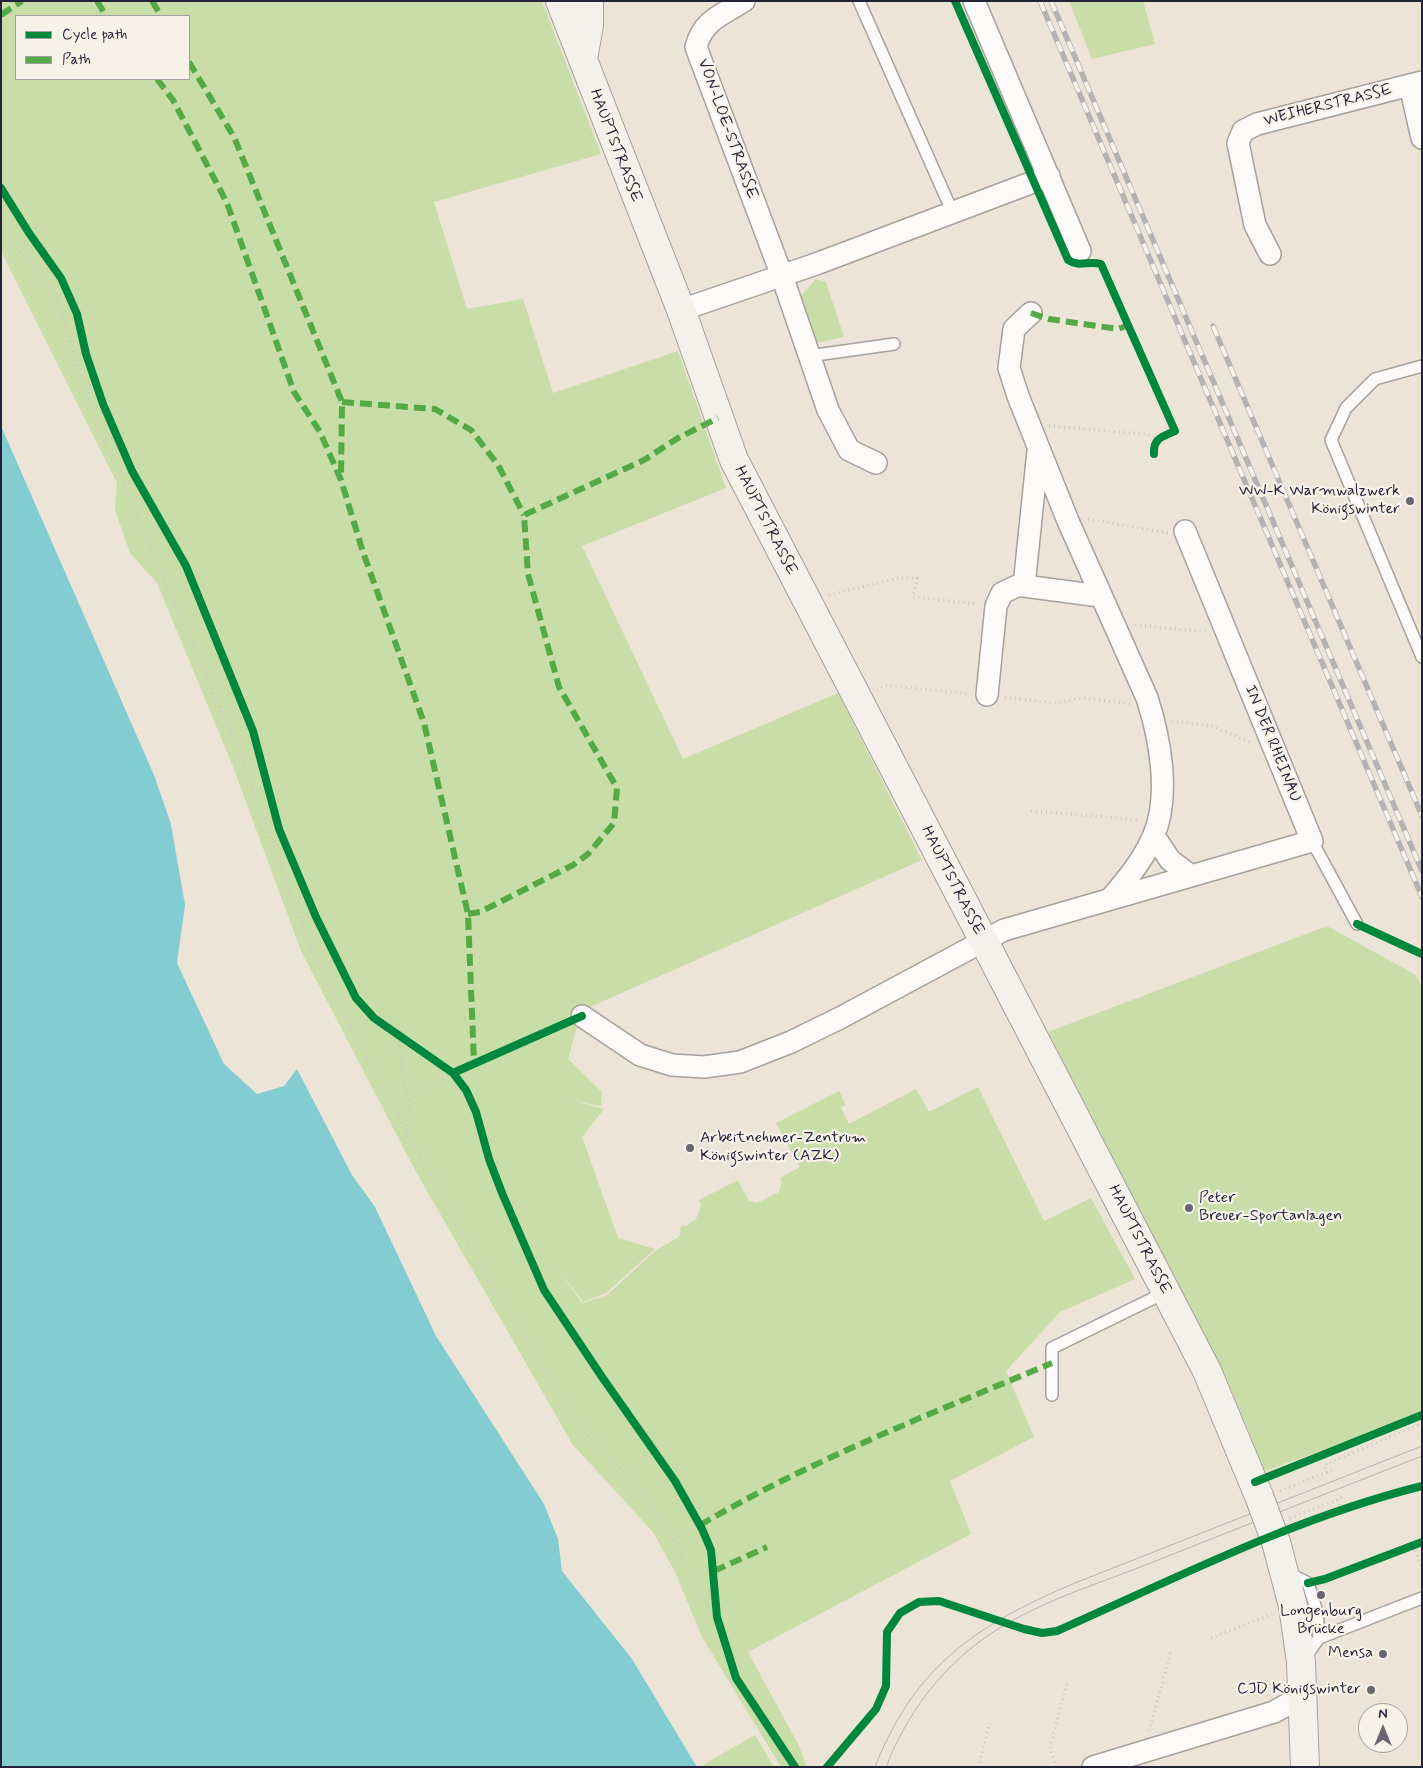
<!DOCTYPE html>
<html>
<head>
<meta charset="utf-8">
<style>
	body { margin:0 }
	#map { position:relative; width:1423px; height:1768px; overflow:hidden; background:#ebe4d7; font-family:Mynerve,sans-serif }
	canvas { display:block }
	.frame { position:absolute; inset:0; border:2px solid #22223b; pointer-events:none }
	.legend { position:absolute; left:15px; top:15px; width:175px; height:65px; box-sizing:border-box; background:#f7f3e8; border:1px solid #a29fa3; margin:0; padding:6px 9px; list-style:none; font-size:15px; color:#22223b }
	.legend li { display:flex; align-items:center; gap:10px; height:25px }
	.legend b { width:25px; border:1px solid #a29fa3 }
	.north { position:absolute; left:1358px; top:1703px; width:50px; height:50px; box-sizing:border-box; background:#f7f3e8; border:1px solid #a29fa3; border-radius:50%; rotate:0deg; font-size:14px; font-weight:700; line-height:20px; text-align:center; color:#22223b }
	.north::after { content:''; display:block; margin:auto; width:18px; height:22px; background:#686672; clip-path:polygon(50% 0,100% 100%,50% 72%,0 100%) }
</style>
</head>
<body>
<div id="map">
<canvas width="1423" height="1768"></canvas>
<div class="frame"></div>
<ul class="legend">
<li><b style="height:6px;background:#00873e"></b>Cycle path</li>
<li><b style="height:6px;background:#53aa46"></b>Path</li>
</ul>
<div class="north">N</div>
</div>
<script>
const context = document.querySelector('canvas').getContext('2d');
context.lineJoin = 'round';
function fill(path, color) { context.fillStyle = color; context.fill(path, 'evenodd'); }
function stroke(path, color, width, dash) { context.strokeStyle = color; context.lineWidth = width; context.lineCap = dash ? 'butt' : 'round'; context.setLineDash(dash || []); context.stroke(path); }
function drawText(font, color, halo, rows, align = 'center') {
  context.font = font + ' Mynerve,sans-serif'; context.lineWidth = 4.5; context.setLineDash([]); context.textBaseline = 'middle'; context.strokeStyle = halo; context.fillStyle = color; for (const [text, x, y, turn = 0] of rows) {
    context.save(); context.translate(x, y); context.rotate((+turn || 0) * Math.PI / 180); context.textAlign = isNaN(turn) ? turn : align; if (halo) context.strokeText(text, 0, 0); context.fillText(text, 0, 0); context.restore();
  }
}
const green = new Path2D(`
	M 1,1 L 542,1 L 601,154 L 434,202 L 467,309 L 523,299 L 553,393 L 678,351 L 726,488 L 582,546 L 683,759 L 838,693 L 922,860 L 581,1011 L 568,1059 L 602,1092 L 601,1106 L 574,1101 L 604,1109 L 582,1137 L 618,1238 L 655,1249 L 606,1293 L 583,1302 L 557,1268 L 582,1303 L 607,1295 L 655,1251 L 679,1237 L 681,1232 L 679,1228 L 684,1225 L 685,1227 L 696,1219 L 701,1205 L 699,1200 L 738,1180 L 748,1200 L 757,1203 L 779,1192 L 782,1182 L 780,1178 L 800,1167 L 776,1123 L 839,1091 L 846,1105 L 841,1108 L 849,1124 L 916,1089 L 929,1112 L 978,1087 L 1044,1221 L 1091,1198 L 1135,1279 L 1060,1312 L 1006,1371 L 1034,1437 L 950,1481 L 971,1534 L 748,1652 L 799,1746 L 807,1767 L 781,1767 L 702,1637 L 675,1572 L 653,1532 L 573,1445 L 416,1172 L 301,951 L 232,764 L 157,583 L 130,553 L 115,510 L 117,483 L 1,251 ZM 16,16 L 189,16 L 189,79 L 16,79 Z
	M 1069,1 L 1143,1 L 1155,44 L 1092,59 Z
	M 816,279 L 826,282 L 844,337 L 815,343 L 799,298 Z
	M 1327,926 L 1416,975 L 1422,988 L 1422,1414 L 1265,1471 L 1225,1375 L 1048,1032 Z
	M 755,1735 L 774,1767 L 704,1767 L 703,1765 Z`);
const water = new Path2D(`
	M 1,426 L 154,775 L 171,824 L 185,905 L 177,963 L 224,1064 L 257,1094 L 284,1086 L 297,1069 L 352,1175 L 375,1207 L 436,1336 L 544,1504 L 558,1539 L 562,1571 L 632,1659 L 697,1767 L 1,1767 Z`);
const path = new Path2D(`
	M 1,228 L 56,294 L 97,424 L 243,761 L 310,947 L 361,1048 L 494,1291 L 583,1432 L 636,1485 L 674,1539 L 698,1592 L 717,1617
	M 1049,426 L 1145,434 L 1158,438
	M 1088,519 L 1168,533
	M 829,595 L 899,578 L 917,578 L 913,597 L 977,604
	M 1135,625 L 1197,631 L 1206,630
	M 877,690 L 887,685 L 969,694
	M 1005,697 L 1054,703 L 1083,698 L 1130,704
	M 1172,721 L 1212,726 L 1252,743
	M 1031,811 L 1140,820
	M 398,1036 L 404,1085 L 409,1100 L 407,1131
	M 409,1100 L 424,1087 L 453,1073
	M 1327,1473 L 1324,1465 L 1418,1425 L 1415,1418
	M 1280,1491 L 1334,1469
	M 1337,1500 L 1342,1509
	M 1290,1518 L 1337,1500 L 1343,1496
	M 674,1539 L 700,1525
	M 1413,1546 L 1422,1568
	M 1211,1638 L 1272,1614
	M 1149,1731 L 1171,1651
	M 978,1767 L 990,1723
	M 1056,1767 L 1050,1746 L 1067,1684`);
const lane = new Path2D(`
	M 859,1 L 952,211
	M 809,356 L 894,344
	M 1422,366 L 1375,379 L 1346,408 L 1331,440 L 1422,657
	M 1312,841 L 1357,924
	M 1052,1395 L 1052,1348 L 1166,1292
	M 1286,1572 L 1308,1583 L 1317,1612 L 1319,1638 L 1304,1659
	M 1319,1638 L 1422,1598`);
const street = new Path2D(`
	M 744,1 C 722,15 703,20 696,47 L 782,276 L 828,410 L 849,450 L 876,463
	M 974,1 L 1080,251
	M 1410,85 L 1422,138
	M 1270,254 L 1255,225 L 1238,143 L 1243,131 L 1257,124 L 1422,82
	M 681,310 L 816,264 L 1049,176
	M 1031,313 L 1014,329 L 1009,368 L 1018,396 L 1068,521 L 1147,698 C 1160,738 1171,797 1153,837 C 1143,860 1128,878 1112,897
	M 1038,451 L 1024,586 L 1100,596
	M 987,695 L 996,606 L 1002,593 L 1017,586 L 1024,586
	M 1154,836 L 1170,860 L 1191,876
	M 582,1016 L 640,1055 L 672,1065 L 704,1067 L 740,1062 L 791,1042 L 840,1018 L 1004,930 L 1312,841 L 1185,531
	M 1093,1767 L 1274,1712 L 1304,1695`);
const secondary = new Path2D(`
	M 560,1 L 681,310 L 734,460 L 1207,1371 L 1259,1496
	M 583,59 L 589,25 L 589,1
	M 1276,1542 L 1293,1606 L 1301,1662 L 1305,1767`);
const tram = new Path2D(`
	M 875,1767 C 915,1665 978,1624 1075,1583 L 1422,1446
	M 886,1767 C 907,1714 939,1670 986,1637 C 1032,1604 1095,1585 1148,1564 C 1239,1528 1330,1492 1422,1456`);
const rail = new Path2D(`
	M 1040,1 L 1422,897
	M 1051,1 L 1422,871
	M 1213,326 L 1422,816`);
const secondaryBridge = new Path2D(`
	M 1259,1496 L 1276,1542`);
const quiet = new Path2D(`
	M 97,1 L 106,16
	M 152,1 L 161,16
	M 1,15 L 22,1
	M 189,62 L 234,137 L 342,402 L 341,476
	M 157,79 L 173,100 L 227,203 L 294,392 L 320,432 L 341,480 L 363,552 L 424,723 L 468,914 L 474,1063
	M 1031,313 L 1049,319 L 1118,329 L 1129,325
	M 342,402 L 435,409 L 471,430 L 498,465 L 524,515
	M 468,914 L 480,912 L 573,865 L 588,854 L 614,823 L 617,788 L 559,687 L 528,574 L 524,515 L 644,460 L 678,438 L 718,418
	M 700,1525 C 811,1460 933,1413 1052,1363
	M 714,1571 L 767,1547`);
const cycleway = new Path2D(`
	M 955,1 L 1068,260 C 1080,268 1088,260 1101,264 L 1175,431 C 1162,437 1153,438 1154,454
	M 1,188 L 29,233 L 61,278 L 77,314 L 86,354 L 103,404 L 132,471 L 186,566 L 253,731 L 279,829 L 316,917 L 356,998 L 374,1018 L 453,1073 L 466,1090 L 476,1112 L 489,1159 L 502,1193 L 544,1290 L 602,1377 L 675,1481 L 702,1529 L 711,1550 L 717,1617 L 736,1678 L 795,1767
	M 1357,924 L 1422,954
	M 453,1073 L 582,1016
	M 1255,1482 L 1422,1415
	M 1308,1583 L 1325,1579 L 1422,1542
	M 827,1767 L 876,1709 L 886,1686 L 887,1632 L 900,1613 L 919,1602 L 939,1601 L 1024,1629 L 1042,1633 L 1057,1631 C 1176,1578 1294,1518 1422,1486`);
const markers = [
	[1410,501,5,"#686672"],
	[690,1148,5,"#686672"],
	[1189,1208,5,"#686672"],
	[1321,1595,5,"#686672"],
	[1383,1654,5,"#686672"],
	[1371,1690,5,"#686672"]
];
const streetNames = [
	["WEIHERSTRASSE",1328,106,-14],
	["VON-LOE-STRASSE",727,129,70],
	["HAUPTSTRASSE",615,146,69],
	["HAUPTSTRASSE",765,521,63],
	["IN DER RHEINAU",1272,744,68],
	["HAUPTSTRASSE",952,881,63],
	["HAUPTSTRASSE",1139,1240,63]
];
const poiNames = [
	["WW-K Warmwalzwerk",1400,492],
	["Königswinter",1400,510],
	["Arbeitnehmer-Zentrum",700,1139,"left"],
	["Königswinter (AZK)",700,1157,"left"],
	["Peter",1199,1199,"left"],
	["Breuer-Sportanlagen",1199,1217,"left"],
	["Longenburg",1321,1612,"center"],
	["Brücke",1321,1630,"center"],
	["Mensa",1373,1654],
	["CJD Königswinter",1361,1690]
];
fill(green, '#c9dda9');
fill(water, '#83cdd2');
stroke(lane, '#a5a19c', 14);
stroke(street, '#a5a19c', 24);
stroke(secondary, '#a5a19c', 30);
stroke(path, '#cac8c7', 3, [1, 4]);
stroke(lane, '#fcfbf9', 11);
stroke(street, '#fcfbf9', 21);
stroke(secondary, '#f4f1eb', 28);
stroke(tram, '#b4b3b4', 1);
stroke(rail, '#b4b3b4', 5.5);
stroke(rail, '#f7f3e8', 4, [11]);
stroke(secondaryBridge, '#a5a19c', 30, []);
stroke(secondaryBridge, '#f4f1eb', 28);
stroke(quiet, '#53aa46', 6, [12, 6]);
stroke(cycleway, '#00873e', 8);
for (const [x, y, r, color] of markers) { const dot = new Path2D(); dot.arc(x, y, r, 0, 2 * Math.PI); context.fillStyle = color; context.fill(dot); stroke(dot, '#f7f3e8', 2); }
drawText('16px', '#22223b', '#f7f3e8', streetNames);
drawText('16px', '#22223b', '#f7f3e8', poiNames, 'right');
</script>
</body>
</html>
